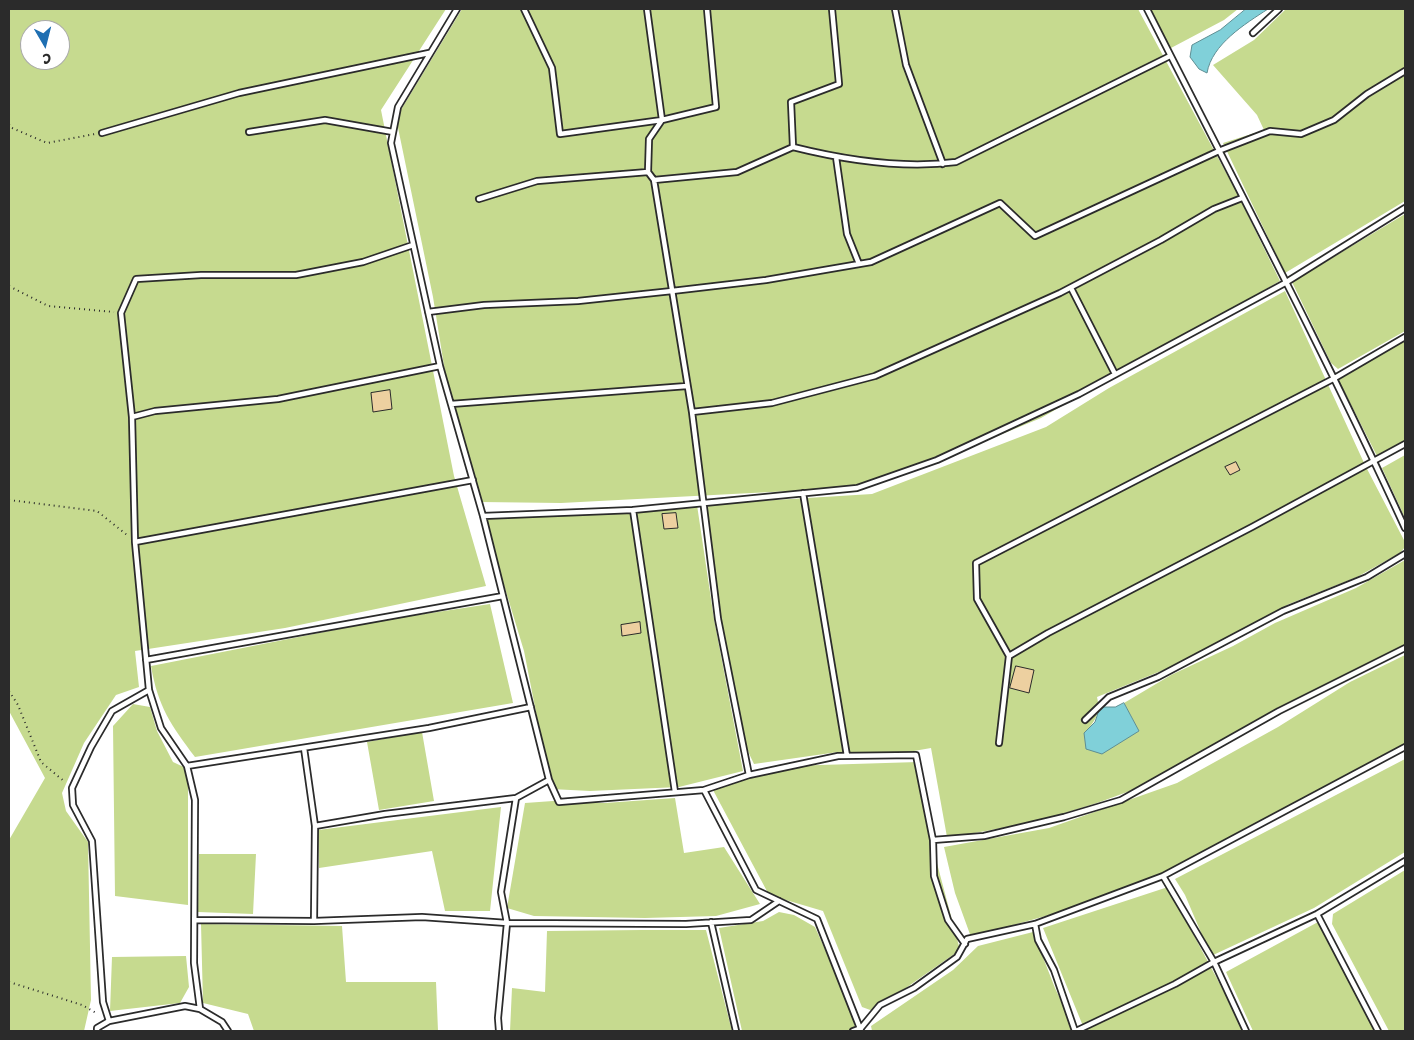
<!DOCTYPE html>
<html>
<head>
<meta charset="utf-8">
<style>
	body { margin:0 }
	#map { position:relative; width:1414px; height:1040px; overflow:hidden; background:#fff; font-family:"Shantell Sans",sans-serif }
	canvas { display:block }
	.frame { position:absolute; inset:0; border:10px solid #2b2b2b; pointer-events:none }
	.north { position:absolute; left:20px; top:20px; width:50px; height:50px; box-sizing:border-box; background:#fff; border:1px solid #aaa; border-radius:50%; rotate:172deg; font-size:14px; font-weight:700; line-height:20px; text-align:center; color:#2b2b2b }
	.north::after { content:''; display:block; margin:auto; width:18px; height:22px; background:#1f6fb2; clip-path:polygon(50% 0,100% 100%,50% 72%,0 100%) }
</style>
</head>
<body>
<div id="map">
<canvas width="1414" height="1040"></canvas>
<div class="frame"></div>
<div class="north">С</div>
</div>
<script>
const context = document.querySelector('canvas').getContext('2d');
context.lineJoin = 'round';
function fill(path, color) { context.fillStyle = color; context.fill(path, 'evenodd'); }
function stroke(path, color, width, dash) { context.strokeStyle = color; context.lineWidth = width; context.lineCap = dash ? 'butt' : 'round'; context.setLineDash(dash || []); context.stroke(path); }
const green = new Path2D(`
	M 9,9 L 446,9 L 381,110 L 454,476 L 486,586 L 285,628 L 135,651 L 139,687 L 116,695 L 84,743 L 62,793 L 66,811 L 88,842 L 91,1000 L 84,1031 L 9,1031 L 9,840 L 45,778 L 9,711 ZM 30,30 L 60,30 L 60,60 L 30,60 Z
	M 462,9 L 1138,9 L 1238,195 L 1280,281 L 1041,418 L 937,461 L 866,487 L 561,503 L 481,502 L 449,397 L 433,297 L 396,118 Z
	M 1150,9 L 1238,9 L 1224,20 L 1171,48 Z
	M 1286,9 L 1405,9 L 1405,201 L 1285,273 L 1223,143 L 1264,130 L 1257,115 L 1213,65 L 1254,40 Z
	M 1405,214 L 1405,331 L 1338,369 L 1331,363 L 1292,282 Z
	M 1285,291 L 1365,465 L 1405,542 L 1405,547 L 1400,553 L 1357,577 L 1289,604 L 1171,667 L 1097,697 C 1101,713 1095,722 1084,733 L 1139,732 L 1124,703 L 1171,675 L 1233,646 L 1275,623 L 1356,588 L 1405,560 L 1405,645 C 1325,686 1250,735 1169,774 C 1099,807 1024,827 947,837 L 931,748 L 885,756 L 838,752 L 754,764 C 741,740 739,713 733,686 C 722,627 712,568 707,508 L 710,504 L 872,494 L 1046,427 L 1109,388 Z
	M 1405,339 L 1405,443 L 1378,458 L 1336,375 Z
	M 1405,455 L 1405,518 L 1382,468 Z
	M 697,505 L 714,619 L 743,771 L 679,787 L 590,791 L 551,789 L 524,651 L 483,516 L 518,512 L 563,513 Z
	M 490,604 L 513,703 L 195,757 C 171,725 158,707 151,666 L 385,620 Z
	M 1405,655 L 1405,746 L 1127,893 L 971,937 L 955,893 L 944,847 L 1049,828 L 1177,783 L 1278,727 L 1350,682 Z
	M 133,704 L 150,707 L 157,731 L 173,762 L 188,769 L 188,905 L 115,896 L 113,726 Z
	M 422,732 L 434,801 L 379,810 L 367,742 Z
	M 1405,759 L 1405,852 L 1314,908 L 1211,956 L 1185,895 L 1175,879 Z
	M 918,762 L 934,852 L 960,950 L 873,1011 L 862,1007 L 823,911 L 769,895 L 713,790 L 788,766 Z
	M 675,798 L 684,853 L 724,847 L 760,904 L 716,916 L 645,918 L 534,916 L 507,908 L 525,803 L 553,801 L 605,803 Z
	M 501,807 L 490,911 L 445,911 L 432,851 L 319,868 L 318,830 Z
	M 199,854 L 256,854 L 253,914 L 198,912 Z
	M 1405,870 L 1405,1031 L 1389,1031 L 1332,924 L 1333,914 Z
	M 1168,887 L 1245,1031 L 1085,1031 L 1043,928 Z
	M 779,912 L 794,915 L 815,927 L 848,1001 L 856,1031 L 742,1031 L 719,928 L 763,921 Z
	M 1318,922 L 1337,950 L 1377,1031 L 1253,1031 L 1226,972 Z
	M 201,924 L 342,926 L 346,982 L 436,982 L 438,1031 L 254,1031 L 248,1014 L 203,1003 Z
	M 642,930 L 706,930 L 732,1031 L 510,1031 L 512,988 L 545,992 L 547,931 Z
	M 1033,932 L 1055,988 L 1075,1031 L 872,1031 L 871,1026 L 953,970 L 978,946 Z
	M 186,956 L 189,987 L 180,1003 L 110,1011 L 112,957 Z`);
const water = new Path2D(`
	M 1246,9 L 1268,9 C 1245,24 1212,44 1207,73 L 1199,69 L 1190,57 L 1192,45 L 1220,30 Z
	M 1124,703 L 1139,731 L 1102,754 L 1086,749 L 1084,733 L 1095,722 L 1100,707 L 1115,707 Z`);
const building = new Path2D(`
	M 390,390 L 392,409 L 373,412 L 371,393 Z
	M 1236,462 L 1240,470 L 1230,475 L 1225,467 Z
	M 676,513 L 678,528 L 664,529 L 662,514 Z
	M 640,622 L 641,633 L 622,636 L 621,625 Z
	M 1016,666 L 1034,670 L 1029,693 L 1010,688 Z`);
const path = new Path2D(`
	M 9,124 L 12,128 L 47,143 L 95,134
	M 9,286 L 48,306 L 114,312
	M 9,500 L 97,511 L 127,535
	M 9,691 L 18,705 L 41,762 L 65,782
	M 9,982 L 82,1005 L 98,1014`);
const service = new Path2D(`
	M 457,9 L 398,107 L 391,143 L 440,366 L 483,516 L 549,780 L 516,798 L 501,892 L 507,923 L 498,1018 L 499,1031
	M 524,9 L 552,68 L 560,134 L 662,120 L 716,107 L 707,9
	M 647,9 L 662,120 L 649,139 L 648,172
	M 832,9 L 839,84 L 791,102 L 793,147 C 845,160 903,169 956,162 L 1170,56
	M 895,9 L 906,65 L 943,164
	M 1147,9 C 1234,181 1325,353 1405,528
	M 1253,33 L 1279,9
	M 249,132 L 325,120 L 393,132
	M 102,133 L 239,93 L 429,53
	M 836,157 L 847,234 L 859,264
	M 654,180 L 737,172 L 793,147
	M 479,199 L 537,181 L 648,172 L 654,180 L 692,412 L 718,619 L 749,775
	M 1071,288 L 1115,374
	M 428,312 L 484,305 L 578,301 L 672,291 L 766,280 L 871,262 L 1000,203 L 1035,236 L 1221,150 L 1270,131 L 1301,134 L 1334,120 L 1367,94 L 1405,71
	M 451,404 L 687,386
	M 692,412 L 772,403 L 875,376 L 1060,293 L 1161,240 L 1214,209 L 1242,198
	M 132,417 L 121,313 L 136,279 L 201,275 L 296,275 L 363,262 L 413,245
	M 803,493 L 847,756
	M 633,510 L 675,792
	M 483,516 L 633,510 L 857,488 L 937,460 L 1079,394 L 1285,283 L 1405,208
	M 135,542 L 132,417 L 155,411 L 278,399 L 440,366
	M 1009,656 L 977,599 L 976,563 L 1333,379 L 1405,337
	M 146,660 L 503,596
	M 149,690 L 161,728 L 187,766 L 195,800 L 194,963 L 200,1009
	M 1085,720 L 1109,697 L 1158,677 L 1283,611 L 1367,577 L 1405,554
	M 999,743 L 1009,656 L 1048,633 L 1252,527 L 1405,444
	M 304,748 L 315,826 L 385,814 L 516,798
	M 187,766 L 429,728 L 531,707
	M 549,780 L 559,802 L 704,790 L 756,890 L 817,919 L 861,1031
	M 704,790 L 749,775 L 838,756 L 916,755 L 933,840 L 984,836 L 1064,817 L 1121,800 L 1279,711 L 1405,648
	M 933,840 L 934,876 L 948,920 L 965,944
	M 1163,876 L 1214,962 L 1246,1031
	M 1317,914 L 1378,1031
	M 195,920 L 314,921 L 422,917 L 507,923 L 686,924 L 751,920 L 779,901
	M 314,921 L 315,826
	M 711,922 L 736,1031
	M 1035,924 L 1038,940 L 1054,970 L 1075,1031
	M 109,1021 L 103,1002 L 92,841 L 73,805 L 72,788 L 91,747 L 112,711 L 149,690 L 135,542 L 473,480
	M 97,1031 L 97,1028 L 109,1021 L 185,1006 L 200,1009 L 222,1022 L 228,1031
	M 853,1031 L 861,1028 L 880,1005 L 914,988 L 957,957 L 967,939 L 1035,924 L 1163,876 L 1405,747
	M 1076,1031 L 1175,984 L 1214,962 L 1317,914 L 1405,861`);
fill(green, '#c6da8f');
fill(water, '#80d0d9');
stroke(water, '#5e8e93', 1);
fill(building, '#edd0a0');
stroke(building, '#2b2b2b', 1);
stroke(service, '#2b2b2b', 8);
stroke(path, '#2b2b2b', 2, [1, 4]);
stroke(service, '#fff', 4.5);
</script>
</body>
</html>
